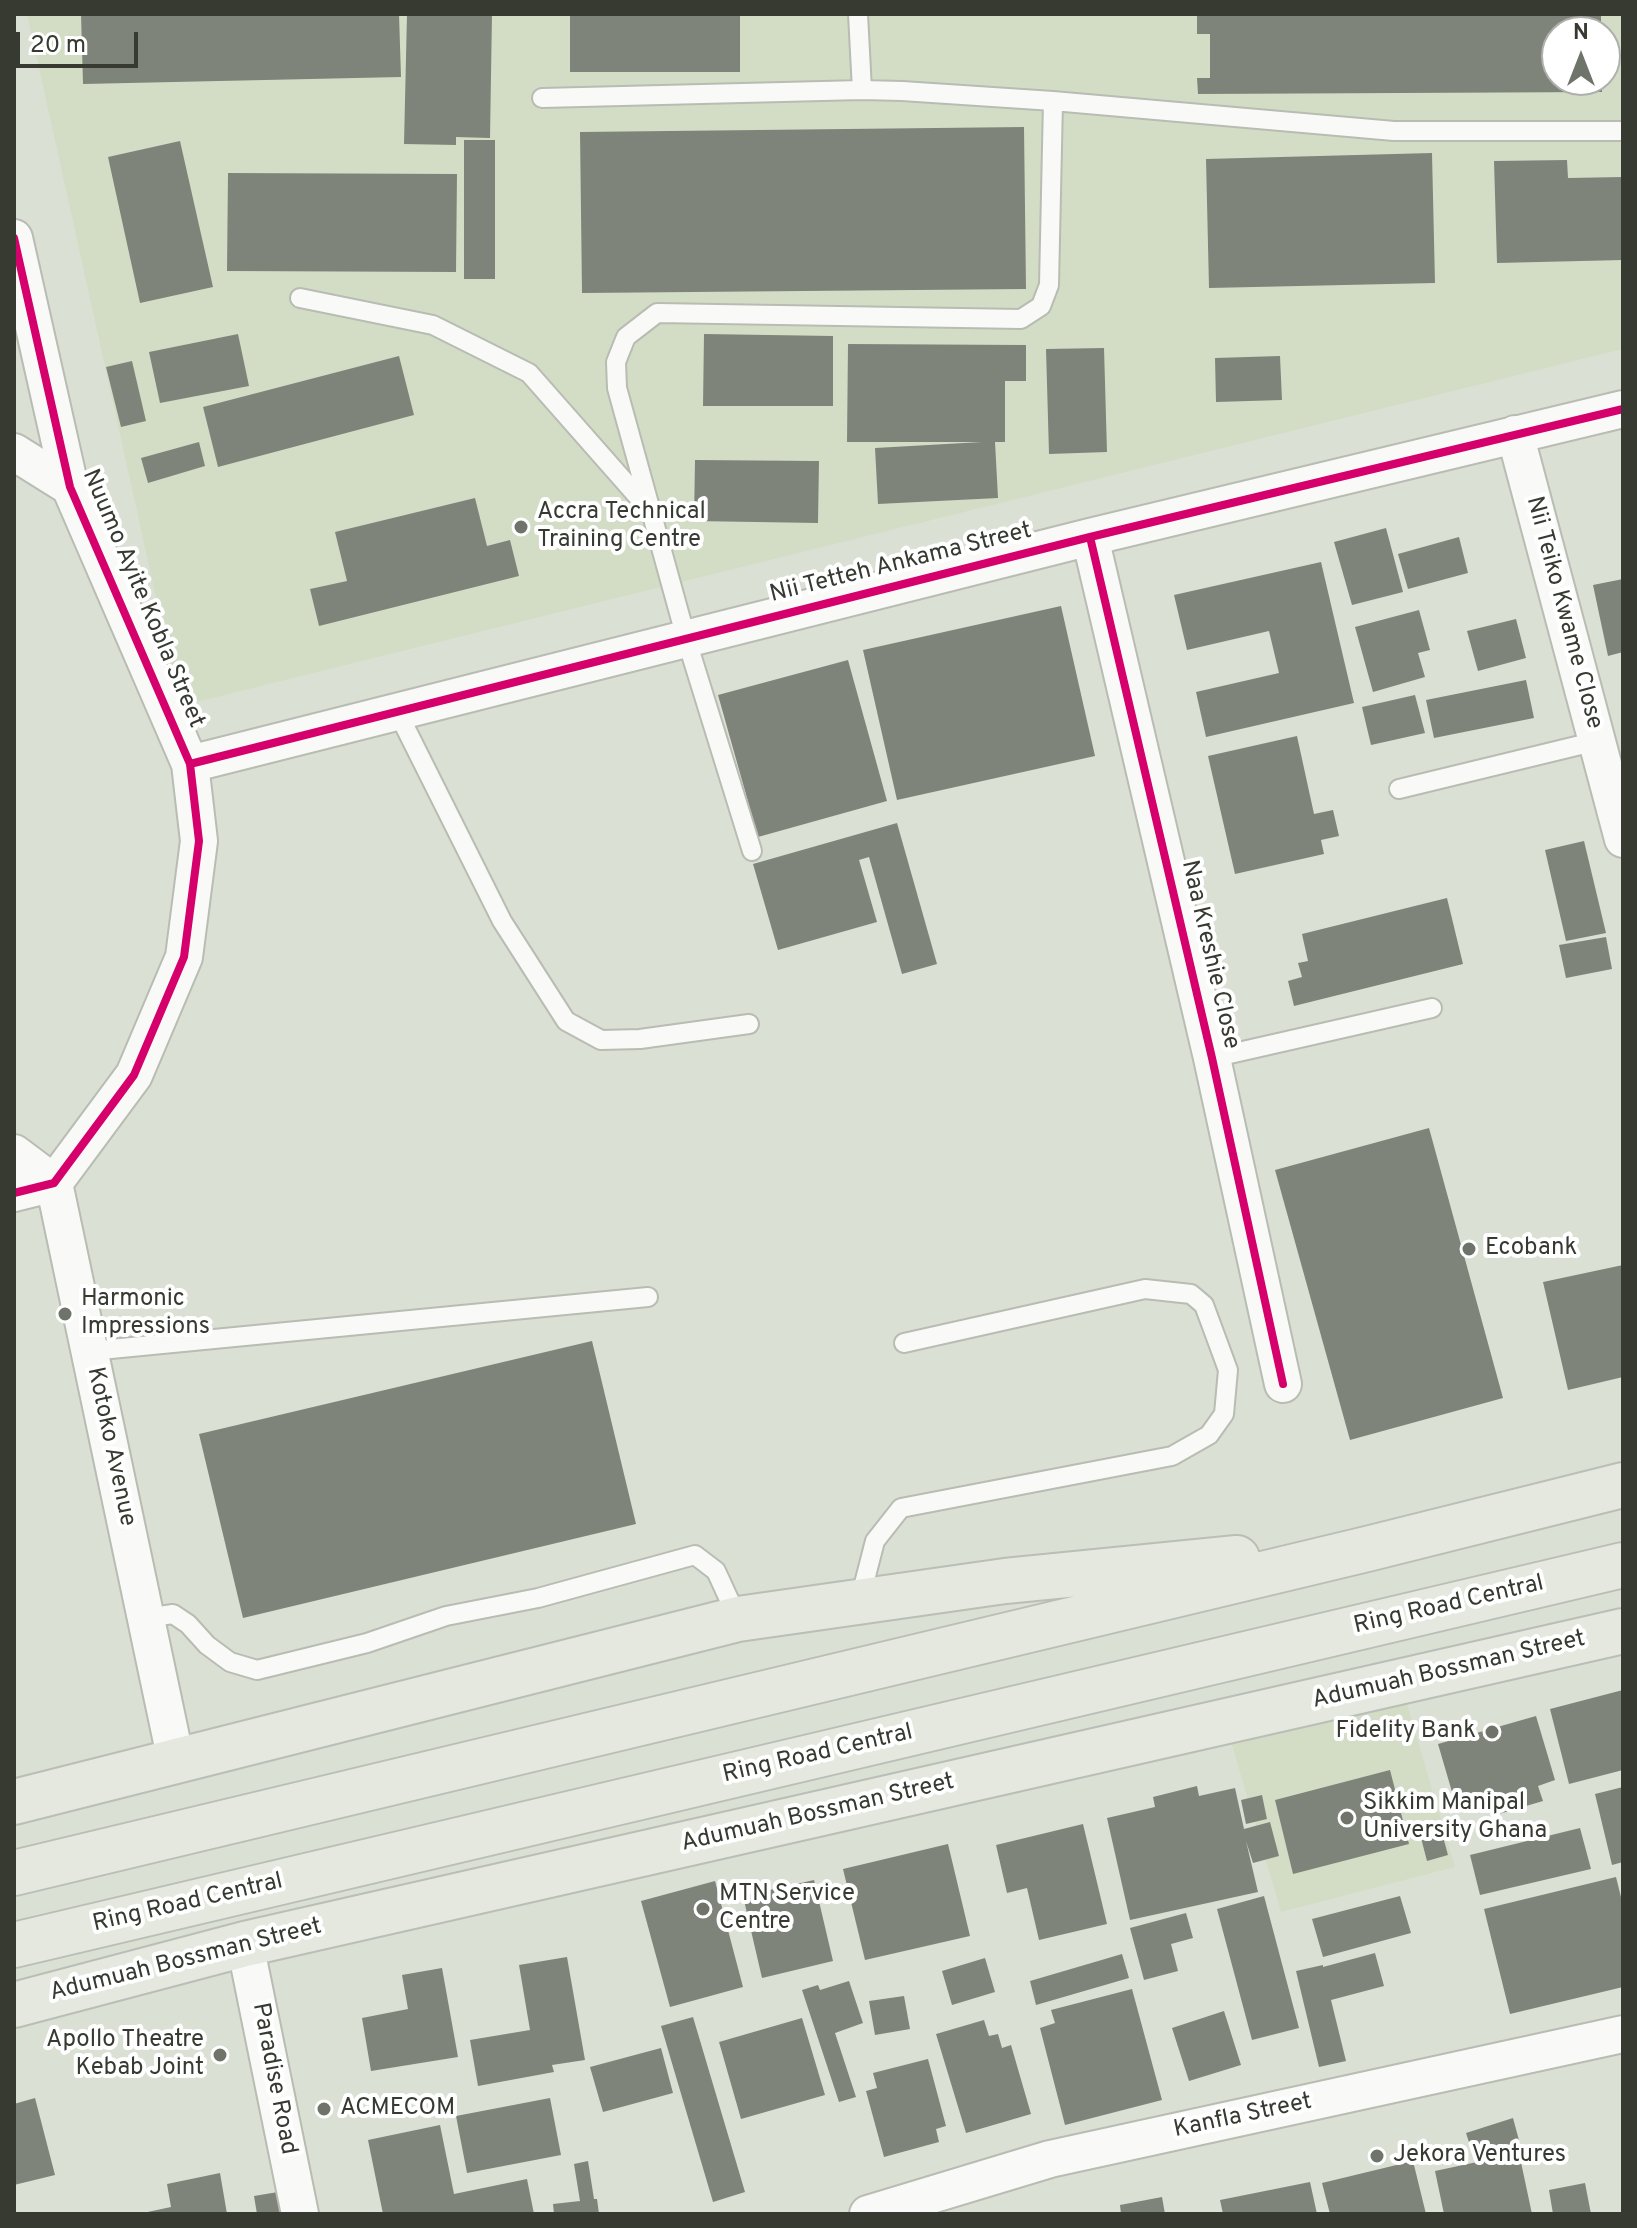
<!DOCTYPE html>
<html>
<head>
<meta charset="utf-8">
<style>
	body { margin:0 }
	#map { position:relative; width:1637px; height:2228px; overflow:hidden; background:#dae0d3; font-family:Overpass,sans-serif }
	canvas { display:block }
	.frame { position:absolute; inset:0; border:16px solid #363a31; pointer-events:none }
	.north { position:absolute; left:1541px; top:16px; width:80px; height:80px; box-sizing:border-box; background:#fff; border:2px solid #afb0ad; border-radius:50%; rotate:0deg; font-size:22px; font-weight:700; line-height:32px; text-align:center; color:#363a31 }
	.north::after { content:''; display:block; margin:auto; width:28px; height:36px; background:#6f746a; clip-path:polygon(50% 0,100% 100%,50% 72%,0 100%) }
	.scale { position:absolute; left:16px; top:32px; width:122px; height:36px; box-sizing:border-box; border:4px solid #363a31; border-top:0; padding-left:10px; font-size:24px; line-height:28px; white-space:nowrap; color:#363a31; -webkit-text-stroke:6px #fff; paint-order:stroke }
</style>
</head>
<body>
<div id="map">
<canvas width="1637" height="2228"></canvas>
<div class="frame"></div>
<div class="north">N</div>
<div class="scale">20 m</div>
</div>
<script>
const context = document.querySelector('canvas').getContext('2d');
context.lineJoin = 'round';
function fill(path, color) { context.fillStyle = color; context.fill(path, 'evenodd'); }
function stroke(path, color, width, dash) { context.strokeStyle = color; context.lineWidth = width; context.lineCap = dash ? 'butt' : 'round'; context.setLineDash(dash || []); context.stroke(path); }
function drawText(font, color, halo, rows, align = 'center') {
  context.font = font + ' Overpass,sans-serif'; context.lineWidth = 8; context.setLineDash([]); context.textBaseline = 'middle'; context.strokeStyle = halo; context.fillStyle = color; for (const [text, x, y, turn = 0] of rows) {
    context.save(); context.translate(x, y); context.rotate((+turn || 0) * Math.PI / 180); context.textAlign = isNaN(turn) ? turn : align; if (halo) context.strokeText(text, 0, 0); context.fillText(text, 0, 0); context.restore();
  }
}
const built = new Path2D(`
	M 27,14 L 1623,14 L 1623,349 L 180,706 ZM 1557,32 L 1605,32 L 1605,80 L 1557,80 Z
	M 1405,1697 L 1455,1867 L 1281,1912 L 1230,1738 Z`);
const building = new Path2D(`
	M 81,14 L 399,14 L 401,77 L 83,84 Z
	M 407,14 L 492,14 L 490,138 L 456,137 L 456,145 L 404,144 Z
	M 570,14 L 740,14 L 740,72 L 570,72 Z
	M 1601,14 L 1601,25 L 1590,25 L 1590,32 L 1557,32 L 1557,80 L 1602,80 L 1602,92 L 1198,94 L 1197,78 L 1210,78 L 1210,34 L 1197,34 L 1197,15 Z
	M 1024,127 L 1026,289 L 582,293 L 580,132 Z
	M 464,140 L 495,140 L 495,279 L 464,279 Z
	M 180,141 L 213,287 L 140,303 L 108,157 Z
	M 1432,153 L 1435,283 L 1209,288 L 1206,159 Z
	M 1567,160 L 1568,178 L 1623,177 L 1623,260 L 1497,263 L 1494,161 Z
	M 228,173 L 457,174 L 456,272 L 227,271 Z
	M 238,334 L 249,386 L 160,403 L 149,352 Z
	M 704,334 L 833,336 L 833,406 L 703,406 Z
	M 848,344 L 1026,345 L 1026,381 L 1005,381 L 1005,442 L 995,442 L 998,498 L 878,504 L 875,448 L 982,442 L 847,442 Z
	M 1104,348 L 1107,452 L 1049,454 L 1046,349 Z
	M 399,356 L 414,415 L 218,467 L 203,407 Z
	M 1280,356 L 1282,400 L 1216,402 L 1215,358 Z
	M 132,361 L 146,421 L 121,427 L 106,367 Z
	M 199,442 L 205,466 L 148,483 L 141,458 Z
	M 695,460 L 819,461 L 818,523 L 694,521 Z
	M 475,498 L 487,546 L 510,540 L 519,576 L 319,626 L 310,589 L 347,581 L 335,532 Z
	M 1386,528 L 1403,592 L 1352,605 L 1334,542 Z
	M 1459,537 L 1468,573 L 1408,589 L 1398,554 Z
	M 1321,562 L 1354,703 L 1206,737 L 1196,692 L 1279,673 L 1269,631 L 1187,650 L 1174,595 Z
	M 1623,579 L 1623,652 L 1608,656 L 1593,585 Z
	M 1061,606 L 1095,756 L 897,800 L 863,650 Z
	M 1419,610 L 1430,650 L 1418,653 L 1425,677 L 1373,692 L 1355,627 Z
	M 1516,619 L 1526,658 L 1478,671 L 1467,631 Z
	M 848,660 L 887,801 L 758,837 L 718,695 Z
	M 1526,680 L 1534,718 L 1434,738 L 1426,700 Z
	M 1415,695 L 1425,733 L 1371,745 L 1362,707 Z
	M 1297,736 L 1314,814 L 1333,810 L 1339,836 L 1321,840 L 1324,854 L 1235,874 L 1208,756 Z
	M 897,823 L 937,964 L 902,974 L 869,857 L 859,860 L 877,922 L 778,950 L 753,864 Z
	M 1584,841 L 1606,933 L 1566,941 L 1545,850 Z
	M 1447,898 L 1463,964 L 1294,1006 L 1288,981 L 1302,977 L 1298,963 L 1308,961 L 1302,934 Z
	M 1606,937 L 1612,969 L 1566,978 L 1559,945 Z
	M 1429,1128 L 1503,1398 L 1350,1440 L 1275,1170 Z
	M 1623,1265 L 1623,1377 L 1568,1390 L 1543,1282 Z
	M 592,1341 L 636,1524 L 243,1618 L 199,1434 Z
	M 1623,1690 L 1623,1770 L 1569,1784 L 1550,1709 Z
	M 1536,1716 L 1555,1780 L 1538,1786 L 1543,1801 L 1492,1816 L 1487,1801 L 1457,1809 L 1438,1744 Z
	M 1390,1770 L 1409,1844 L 1293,1874 L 1275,1800 Z
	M 1197,1786 L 1199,1796 L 1235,1788 L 1244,1829 L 1270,1822 L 1279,1856 L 1253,1863 L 1246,1841 L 1258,1892 L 1130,1920 L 1107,1818 L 1155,1807 L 1153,1797 Z
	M 1623,1787 L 1623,1862 L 1612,1865 L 1595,1794 Z
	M 1262,1795 L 1267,1819 L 1246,1824 L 1241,1800 Z
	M 1083,1824 L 1107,1924 L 1039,1940 L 1027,1888 L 1007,1893 L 996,1845 Z
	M 1580,1828 L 1591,1869 L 1480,1895 L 1470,1855 Z
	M 1442,1833 L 1448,1855 L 1427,1861 L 1421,1838 Z
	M 948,1844 L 970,1936 L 865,1960 L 843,1869 Z
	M 1616,1877 L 1623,1905 L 1623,1987 L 1510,2014 L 1484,1909 Z
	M 814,1880 L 833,1961 L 762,1978 L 743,1896 Z
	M 715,1881 L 743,1987 L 670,2007 L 641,1901 Z
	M 1264,1896 L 1299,2028 L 1252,2040 L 1217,1909 Z
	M 1400,1896 L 1411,1933 L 1323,1957 L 1312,1919 Z
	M 1186,1913 L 1193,1938 L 1171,1944 L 1178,1971 L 1144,1980 L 1130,1928 Z
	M 1375,1953 L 1384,1986 L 1331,2000 L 1346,2061 L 1319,2067 L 1296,1971 L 1323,1965 L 1323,1967 Z
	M 1122,1954 L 1129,1978 L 1036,2005 L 1030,1981 Z
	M 567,1957 L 585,2060 L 552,2065 L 554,2072 L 478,2086 L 470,2040 L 530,2030 L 519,1965 Z
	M 985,1958 L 995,1992 L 952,2005 L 942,1971 Z
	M 442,1968 L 458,2057 L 371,2071 L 362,2018 L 408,2009 L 402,1975 Z
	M 849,1981 L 863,2023 L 835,2033 L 856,2097 L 839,2102 L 802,1990 L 818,1985 L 820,1990 Z
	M 1132,1989 L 1162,2100 L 1065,2125 L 1040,2028 L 1055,2023 L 1051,2010 Z
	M 904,1996 L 910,2029 L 875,2035 L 869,2001 Z
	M 1224,2011 L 1241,2065 L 1189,2081 L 1172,2028 Z
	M 693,2017 L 745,2192 L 713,2202 L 661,2026 Z
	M 802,2018 L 825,2095 L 741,2119 L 719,2042 Z
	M 984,2020 L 989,2036 L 998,2034 L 1002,2048 L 1011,2045 L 1031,2114 L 966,2133 L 936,2034 Z
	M 661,2048 L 673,2093 L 603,2112 L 590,2067 Z
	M 928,2059 L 946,2126 L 936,2129 L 939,2142 L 884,2157 L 866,2091 L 877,2088 L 873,2073 Z
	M 35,2098 L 55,2175 L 14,2185 L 14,2104 Z
	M 550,2098 L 561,2155 L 467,2173 L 456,2116 Z
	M 1513,2118 L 1520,2144 L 1474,2158 L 1466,2133 Z
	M 440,2125 L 454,2194 L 527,2179 L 534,2214 L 408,2214 L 408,2212 L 383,2214 L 368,2140 Z
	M 1519,2153 L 1532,2214 L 1444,2214 L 1435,2171 Z
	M 588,2161 L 594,2199 L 597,2199 L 599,2214 L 554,2214 L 553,2204 L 580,2201 L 574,2164 Z
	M 1413,2161 L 1426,2214 L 1330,2214 L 1322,2183 Z
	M 220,2173 L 227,2214 L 138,2214 L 171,2207 L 167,2184 Z
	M 1310,2182 L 1317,2214 L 1223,2214 L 1220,2200 Z
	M 1585,2183 L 1591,2214 L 1553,2214 L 1549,2190 Z
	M 284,2191 L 288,2214 L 257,2214 L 254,2196 Z
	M 1162,2197 L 1165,2214 L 1121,2214 L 1120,2205 Z`);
const lane = new Path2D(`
	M 858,14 L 862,90 L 902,91 L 1053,101 L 1394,131 L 1623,131
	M 542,98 L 862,90
	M 300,298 L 433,325 L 529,373 L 647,507
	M 397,711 L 502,921 L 566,1021 L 601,1040 L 640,1039 L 749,1024
	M 1399,789 L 1597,741
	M 752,851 L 686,638 L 617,388 L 616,362 L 626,337 L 657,313 L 1021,319 L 1041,306 L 1049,285 L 1053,101
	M 1212,1058 L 1432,1008
	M 90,1351 L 648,1297
	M 860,1599 L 875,1541 L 901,1508 L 1172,1456 L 1209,1435 L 1224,1414 L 1228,1370 L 1204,1305 L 1191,1294 L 1145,1289 L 904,1343
	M 146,1618 L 173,1614 L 188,1624 L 207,1645 L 230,1662 L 257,1670 L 367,1643 L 446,1616 L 538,1598 L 695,1555 L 716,1571 L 738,1619`);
const street = new Path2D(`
	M 14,238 L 70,487 L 190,764 L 199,841 L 184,957 L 134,1075 L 54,1183 L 14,1193
	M 1515,434 L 1623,839
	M 14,452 L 70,487
	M 1090,537 L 1212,1058 L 1283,1384
	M 190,764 L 1090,537 L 1623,409
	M 14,1153 L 54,1183 L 176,1761
	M 245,1944 L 300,2214
	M 868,2214 L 1050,2159 L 1623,2034`);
const primary = new Path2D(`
	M 14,1802 L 738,1619 L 1005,1581 L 1237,1558
	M 14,1873 L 1367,1549 L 1623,1485
	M 14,1945 L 1623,1565
	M 14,2005 L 245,1944 L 1623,1631`);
const cycleway = new Path2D(`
	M 14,238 L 70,487 L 190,764 L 199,841 L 184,957 L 134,1075 L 54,1183 L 14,1193
	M 1090,537 L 1212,1058 L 1283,1384
	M 190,764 L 1090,537 L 1623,409`);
const markers = [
	[521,527,8,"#6f746a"],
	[1469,1249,8,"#6f746a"],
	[65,1314,8,"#6f746a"],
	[1492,1732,8,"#6f746a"],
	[1347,1818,8,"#6f746a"],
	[703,1909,8,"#6f746a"],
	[220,2055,8,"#6f746a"],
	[324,2109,8,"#6f746a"],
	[1377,2156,8,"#6f746a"]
];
const poiNames = [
	["Accra Technical",537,513],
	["Training Centre",537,541],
	["Ecobank",1485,1249],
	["Harmonic",81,1300],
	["Impressions",81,1328],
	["Fidelity Bank",1476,1732,"right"],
	["Sikkim Manipal",1363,1804],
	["University Ghana",1363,1832],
	["MTN Service",719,1895],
	["Centre",719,1923],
	["Apollo Theatre",204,2041,"right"],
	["Kebab Joint",204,2069,"right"],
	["ACMECOM",340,2109],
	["Jekora Ventures",1393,2156]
];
const streetNames = [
	["Nii Tetteh Ankama Street",901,564,-14],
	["Nuumo Ayite Kobla Street",142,599,67],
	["Nii Teiko Kwame Close",1563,613,75],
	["Naa Kreshie Close",1209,955,77],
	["Kotoko Avenue",110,1447,78],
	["Ring Road Central",1449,1606,-13],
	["Adumuah Bossman Street",1449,1671,-13],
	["Ring Road Central",818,1755,-13],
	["Adumuah Bossman Street",818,1814,-13],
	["Ring Road Central",188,1904,-13],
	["Adumuah Bossman Street",186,1961,-14],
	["Paradise Road",273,2079,79],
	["Kanfla Street",1243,2117,-12]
];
fill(built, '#d3ddc6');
fill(building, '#7f847a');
stroke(lane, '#b8bcb2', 22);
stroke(street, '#b8bcb2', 40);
stroke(primary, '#babeb7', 48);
stroke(lane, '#f9faf8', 18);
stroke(street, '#f9faf8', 36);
stroke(primary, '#e5e8de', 44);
stroke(cycleway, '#d6006c', 8);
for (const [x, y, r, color] of markers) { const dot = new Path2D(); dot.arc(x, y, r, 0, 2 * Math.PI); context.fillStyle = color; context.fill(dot); stroke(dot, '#fff', 3); }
drawText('24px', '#363a31', '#fff', poiNames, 'left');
drawText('24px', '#363a31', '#fff', streetNames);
</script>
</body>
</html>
